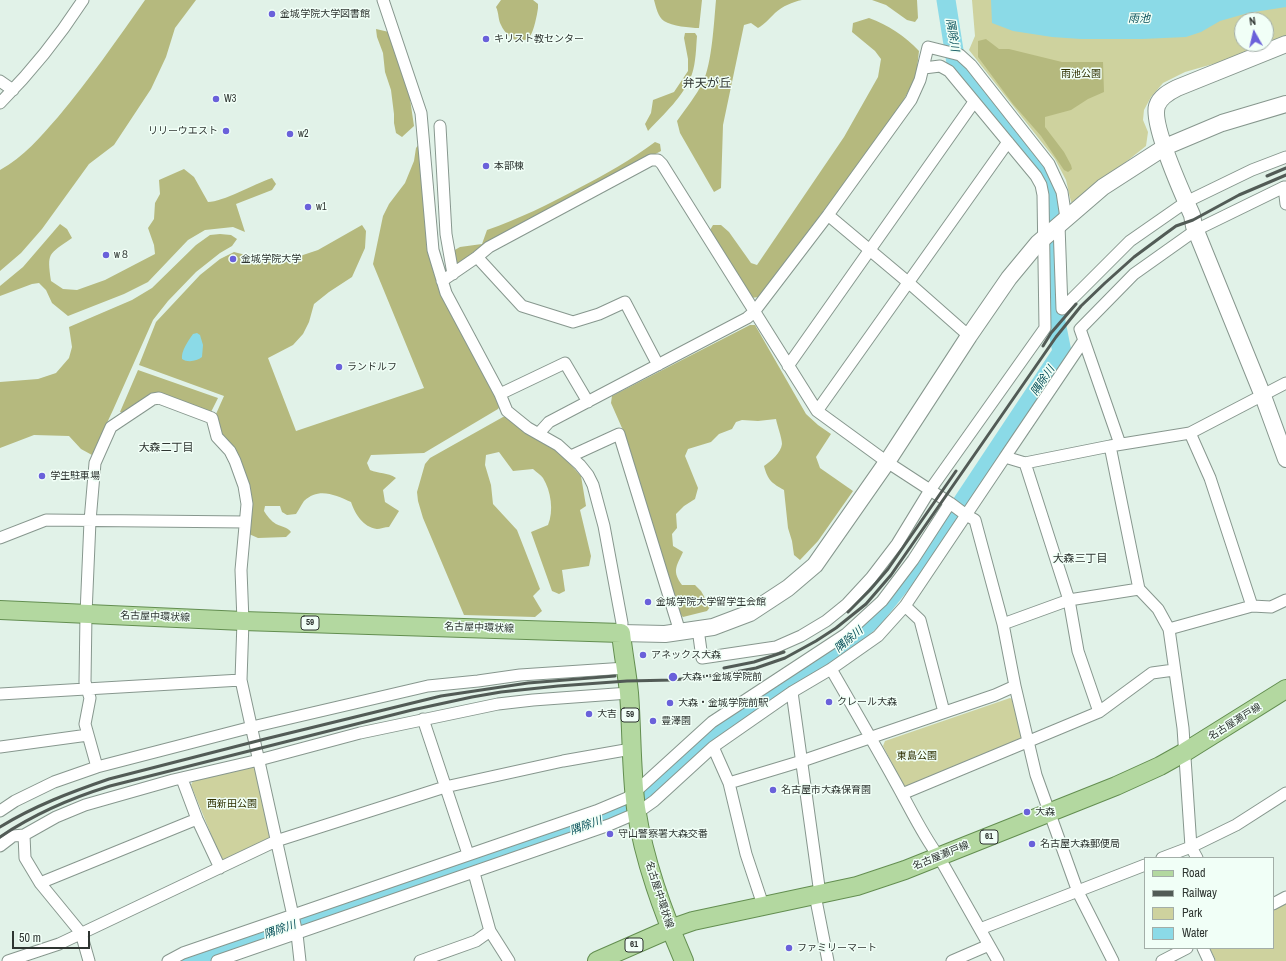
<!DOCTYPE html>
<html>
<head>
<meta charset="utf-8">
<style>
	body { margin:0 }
	#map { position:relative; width:1286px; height:961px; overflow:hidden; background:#e1f2e8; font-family:"Archivo Narrow",sans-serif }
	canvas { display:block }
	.legend { position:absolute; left:1144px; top:857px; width:130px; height:92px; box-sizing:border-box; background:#f1fff7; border:1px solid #a3aea8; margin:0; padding:5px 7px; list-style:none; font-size:12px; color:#2e3531 }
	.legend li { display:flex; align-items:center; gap:8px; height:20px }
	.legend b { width:20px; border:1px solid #a3aea8 }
	.north { position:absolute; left:1234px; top:12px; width:40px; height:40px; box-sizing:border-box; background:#f1fff7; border:1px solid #a3aea8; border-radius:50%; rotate:352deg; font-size:11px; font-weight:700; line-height:16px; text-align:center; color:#2e3531 }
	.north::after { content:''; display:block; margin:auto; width:14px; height:18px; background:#6a61da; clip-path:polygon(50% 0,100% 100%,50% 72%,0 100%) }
	.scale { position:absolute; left:12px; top:931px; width:78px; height:18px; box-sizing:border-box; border:2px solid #2e3531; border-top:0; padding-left:5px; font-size:12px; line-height:14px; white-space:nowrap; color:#2e3531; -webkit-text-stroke:3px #f1fff7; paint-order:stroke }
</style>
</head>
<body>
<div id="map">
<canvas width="1286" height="961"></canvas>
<ul class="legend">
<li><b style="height:5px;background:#b3d8a0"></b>Road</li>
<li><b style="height:5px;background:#525b56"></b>Railway</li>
<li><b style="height:11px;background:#ced29e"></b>Park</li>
<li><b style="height:11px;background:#8bdae7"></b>Water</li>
</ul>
<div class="north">N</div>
<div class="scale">50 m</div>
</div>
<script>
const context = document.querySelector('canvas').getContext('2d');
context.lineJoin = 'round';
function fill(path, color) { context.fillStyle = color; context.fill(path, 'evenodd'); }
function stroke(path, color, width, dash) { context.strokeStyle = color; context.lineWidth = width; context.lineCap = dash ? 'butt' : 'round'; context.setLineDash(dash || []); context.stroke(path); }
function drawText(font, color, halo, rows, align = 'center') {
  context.font = font + ' "Archivo Narrow","Noto Sans JP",sans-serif'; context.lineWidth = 3; context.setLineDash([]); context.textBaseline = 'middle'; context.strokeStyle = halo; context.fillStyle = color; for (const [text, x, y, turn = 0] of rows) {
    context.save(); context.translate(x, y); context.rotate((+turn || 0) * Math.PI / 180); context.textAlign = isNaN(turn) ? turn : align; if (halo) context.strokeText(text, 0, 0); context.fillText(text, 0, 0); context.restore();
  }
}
const green = new Path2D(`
	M 972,0 L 1286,0 L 1286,40 L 1241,56 L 1185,72 L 1163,83 L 1151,97 L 1144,110 L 1143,120 L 1148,132 L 1146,146 L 1074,203 L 1071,202 L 1066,180 L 1055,159 L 969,50 L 975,36 ZM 1242,20 L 1266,20 L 1266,44 L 1242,44 Z
	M 1010,698 L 1015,700 L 1023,736 L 1021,739 L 908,787 L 904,786 L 883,746 L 885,741 Z
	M 252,767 L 256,770 L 270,836 L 268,840 L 225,861 L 221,859 L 191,785 L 193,781 Z
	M 1284,903 L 1286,903 L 1286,961 L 1216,961 L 1210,948 L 1273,948 L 1273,909 Z`);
const forest = new Path2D(`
	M 145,0 L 196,0 L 175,28 L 166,57 L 151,89 L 114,145 L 89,164 L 42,229 L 21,253 L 0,271 L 0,170 C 24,157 40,137 58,117 C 89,80 117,40 145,0 Z
	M 501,0 L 533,0 L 538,4 L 538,8 C 537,15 534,31 530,36 C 520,48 506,36 501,25 C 498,20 499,13 496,7 Z
	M 654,0 L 702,0 L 699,28 C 690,28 672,26 664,21 C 658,17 656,7 654,0 Z
	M 716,0 L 802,0 C 792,2 783,6 775,13 C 769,19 765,24 758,28 L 751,23 L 744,25 L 723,125 L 721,188 L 714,192 L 680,133 L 677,121 C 686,108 696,96 703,82 C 712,63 714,22 716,0 Z
	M 872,0 L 917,0 L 918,18 L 915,22 L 907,20 L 886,5 Z
	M 869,18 C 888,25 905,36 919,51 L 916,77 L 896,114 L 759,297 L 751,298 L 710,230 L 713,225 L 721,225 L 729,232 L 751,263 L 757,265 L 844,137 L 878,77 L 881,59 L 875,51 L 852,32 L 853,23 Z
	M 376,29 L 389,32 L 409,92 L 414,126 L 402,137 L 396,133 L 394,123 L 394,114 L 391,90 L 385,72 L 383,53 L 377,37 Z
	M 685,33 L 695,33 L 697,36 C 696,48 696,62 692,74 C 684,96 664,114 648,131 L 645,124 L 651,113 L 653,100 L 674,92 L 688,71 L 688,59 L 684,38 Z
	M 986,39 L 999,49 L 1009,49 L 1062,62 L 1103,62 L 1104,92 L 1088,99 L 1071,110 L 1045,117 L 1045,127 L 1064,152 L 1071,165 L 1072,169 L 1068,172 L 1064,170 L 1041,136 L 1013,104 L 978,57 L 978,41 Z
	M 655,142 L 660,144 L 661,151 L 487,244 L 458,266 L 455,264 L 453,251 L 460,247 L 482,244 L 487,230 C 519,219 549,204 579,188 C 606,174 631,160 655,142 Z
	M 419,144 L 427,249 L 434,274 L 444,299 L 502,403 L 498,409 L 424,453 L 371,455 L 367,463 L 370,470 C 379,474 387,472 396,478 L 383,490 L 385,502 L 399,511 L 389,527 C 385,527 380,529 377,529 C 363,527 355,514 351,502 C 335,495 319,487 304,501 C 301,505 299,510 296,514 L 287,515 L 282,512 L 280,506 L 265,506 L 264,511 C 267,516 271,521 276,524 C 282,527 287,527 291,532 L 286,537 L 258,538 L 249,534 L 251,507 L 221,437 L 216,414 L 224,396 L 139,365 L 156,322 L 200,275 L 220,259 L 234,252 L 273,262 L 291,259 L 318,250 L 362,225 L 366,231 L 365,248 L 352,277 L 329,292 L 314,304 L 309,322 L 303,334 L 293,345 L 268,358 L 296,431 L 424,388 L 373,264 L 383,216 L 389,204 L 405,183 L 414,161 L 416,148 Z
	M 184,169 L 194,177 L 208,202 C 223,202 254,184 272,178 L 276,184 L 272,190 L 236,204 L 245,232 L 233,227 L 205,230 L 188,240 L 148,282 L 124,294 L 68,316 L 52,303 L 46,290 L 39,283 L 32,284 L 0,296 L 0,286 L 23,267 L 60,224 L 67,229 L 72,238 C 48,255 47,252 51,281 L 63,289 L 77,290 L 105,280 L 155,254 L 154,245 L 148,228 L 154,219 L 155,203 L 160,194 L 159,180 Z
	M 220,234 L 231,235 L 237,239 L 232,246 L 220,253 L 196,272 L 168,301 L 153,320 L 113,410 L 92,455 L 81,449 L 69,436 L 34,435 L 0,448 L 0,382 L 38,379 L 56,373 L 69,358 L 72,347 L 69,327 L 132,300 L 152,288 L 196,245 L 210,235 Z
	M 750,325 L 755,325 L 806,414 L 818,425 L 831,434 L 816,457 L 820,468 L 853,491 L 818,541 L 800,560 L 794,555 L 792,541 L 788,528 L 784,490 C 772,483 768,481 764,466 C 771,461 781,453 782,444 C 782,438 777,425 776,419 L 758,421 L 742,420 L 736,422 L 732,429 L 719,434 L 711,442 L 688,449 L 685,456 L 698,488 L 695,499 L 684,506 L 676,514 L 677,528 L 672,534 L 673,546 L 683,552 C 676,567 672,571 682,585 L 695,585 L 701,591 L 710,607 L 707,611 L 683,617 L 678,612 L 622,428 L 611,403 L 612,396 Z
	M 138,370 L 218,398 L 211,412 L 160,394 L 124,413 L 120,412 Z
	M 511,416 L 557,450 L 581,476 L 586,506 L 580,510 L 591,556 L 589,566 L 562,570 L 565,591 L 559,594 L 552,591 L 531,532 L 548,525 C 554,511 551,491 543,478 C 541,475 536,472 533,469 L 513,471 L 499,452 L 486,455 L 485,465 L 491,485 L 493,504 L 517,530 L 540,589 L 533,596 L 542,611 L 535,617 L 464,615 L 423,518 L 418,501 L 417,492 L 425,464 L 430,458 L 503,417 Z`);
const water = new Path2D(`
	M 991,0 L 1286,0 L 1286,7 L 1248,13 L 1220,21 L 1201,32 L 1186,37 L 1142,39 L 1081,39 L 1052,37 L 1013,31 L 992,23 Z
	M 197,333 L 200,335 L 203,345 L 202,357 C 197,361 188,363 182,359 C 181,351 188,341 193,334 Z`);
const river = new Path2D(`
	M 189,961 L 436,875 L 462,868 L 531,843 L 602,821 L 642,799 L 722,727 L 749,712 L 813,669 L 872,620 L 944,530 L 1062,352 L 1056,322 L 1052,209 L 1047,185 L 1031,156 L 1005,126 L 956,63 L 946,0`);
const street = new Path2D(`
	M 383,0 L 421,113 L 433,250 L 446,293 L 500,394 L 507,411 L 528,428 L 558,445 L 580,465 L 588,475 L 593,485 L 604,526 L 622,623 L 621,633
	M 0,81 L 13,90
	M 0,103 C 31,72 59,37 83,0
	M 440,126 L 446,234 L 453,274
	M 1284,187 L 1286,204
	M 828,215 L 909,283 L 969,336
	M 1059,225 L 1062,309 L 1130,241 L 1186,202 L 1252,170 L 1286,157
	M 477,257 L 522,306 L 573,322 L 599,314 L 625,302 L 658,365
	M 442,281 L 477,257 L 489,247 L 651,160 L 658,160 L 662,164 L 817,411 L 887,462 L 950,503 L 966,515 L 975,520 L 1003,624 L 1015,686 L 1036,775 L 1078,892 L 1113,961
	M 788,366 L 974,102
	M 500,394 L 565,363 L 588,402
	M 817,411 L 1008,142
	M 539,433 L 549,422 L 747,318 L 754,312 L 828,215 L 911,100 L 920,80 L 928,47 L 960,55 L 971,65 L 1049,164 L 1062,192 L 1066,218
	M 1190,433 L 1210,478 L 1252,606
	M 1120,444 L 1080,329 L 1134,274 L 1196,230 L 1284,187 L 1286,187
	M 1110,446 L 1139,589 L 1158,609 L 1169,629 L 1183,728 L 1191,847 L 1197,858
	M 571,456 L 619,434 L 680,632
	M 1005,457 L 1084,340
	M 1025,463 L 1069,600 L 1078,651 L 1099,712
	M 0,538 L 46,520 L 245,522
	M 905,606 L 920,620 L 944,712
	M 1003,624 L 1069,600 L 1139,589
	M 698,629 L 702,658 L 776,647 L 801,636 L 826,621 L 847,604 L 871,578 L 897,544 L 930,490 L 1045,328 L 1043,195 L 1041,185 L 1036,176 L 949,71 L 940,66 L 924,68
	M 1169,629 L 1252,606 L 1271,607 L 1286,600
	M 831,669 C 853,707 875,745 896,783 C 910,808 922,834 939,857 L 998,961
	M 792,692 L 820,894
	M 0,694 L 241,680
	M 423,719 L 468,854
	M 0,747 L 88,735
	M 713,747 L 729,783 L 746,854 L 763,905
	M 97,767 L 85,724 L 90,698 L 85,682 L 86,614 L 90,521 L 95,463 L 111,427 L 153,399 L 159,398 L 212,418 L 217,437 L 230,451 L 235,461 L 244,486 L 247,504 L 241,570 L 243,621 L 241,680 L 297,934 L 300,961
	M 182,779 L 197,819 L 220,868
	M 729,783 L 802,761 L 995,695 L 1015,686
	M 902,794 L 1099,712 L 1152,673 L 1174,670
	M 0,811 L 15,801 L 54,782 L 97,767 L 252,727 L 428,686 L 478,681 L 520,675 L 626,668
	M 24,835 L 25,858 L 40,883 L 81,933 L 89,961
	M 0,846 L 13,836 L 24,835 L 56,817 L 85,805 L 173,780 L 259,760 L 360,733 L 498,704 L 533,700 L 629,693
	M 1162,858 L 1191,847 L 1236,825 L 1286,793
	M 474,873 L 490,931 L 509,961
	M 40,883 L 197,819
	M 815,895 L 828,961
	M 1273,904 L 1286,897
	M 980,929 L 1145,865
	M 1203,948 L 1209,961
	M 8,961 L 59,944 L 276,841 L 445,787 L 563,761 L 631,749
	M 168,961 L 183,953 L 596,811 L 627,798 L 634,793 L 712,722 L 846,634 L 882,601 L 913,560 L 950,503
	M 217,961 L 609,825 L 637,813 L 654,801 L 713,747 L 792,692 L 831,669 L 878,636 L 905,606 L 1005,457 L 1025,463 L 1110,446 L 1190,433 L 1286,383
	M 420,961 L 476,941 L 490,931
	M 952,961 L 989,945
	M 1162,961 L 1187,948`);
const secondary = new Path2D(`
	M 1286,44 L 1177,88 C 1169,92 1160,97 1157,106 C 1151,124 1183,195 1192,215 L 1194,226 L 1263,396 L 1286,459
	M 621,633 L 665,634 L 713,627 L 750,613 L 788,588 L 815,565 L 887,462 L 969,336 L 1009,278 L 1038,243 L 1103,187 L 1165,147 L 1222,123 L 1286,104`);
const primary = new Path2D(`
	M 0,610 L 243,621 L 621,633 C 623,653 627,673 629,693 C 632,731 631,770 636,808 C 644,861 663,912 684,961
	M 597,961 L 670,929 L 693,921 L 857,886 L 905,870 L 1116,786 L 1160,766 L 1185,752 L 1286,689`);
const rail = new Path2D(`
	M 1267,176 L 1286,168
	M 1043,346 L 1051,333 L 1076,304
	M 848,612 L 870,590 L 888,569 L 956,471
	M 724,668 L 754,662 L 784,652
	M 0,827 C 34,806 71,792 109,779 L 265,739 L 441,696 L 528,683 L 615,676
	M 0,837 C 34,814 71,798 110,786 L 412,710 L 472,697 L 501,692 L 558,686 L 627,681 L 673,680 L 725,674 L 756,668 L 785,658 L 816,641 L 836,628 L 866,604 L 891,575 L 1056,337 L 1081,306 L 1105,283 L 1134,257 L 1165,234 L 1176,226 L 1193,220 L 1239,195 L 1286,175`);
const markers = [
	[272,14,4,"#6a61da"],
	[486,39,4,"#6a61da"],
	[216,99,4,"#6a61da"],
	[226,131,4,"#6a61da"],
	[290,134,4,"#6a61da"],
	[486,166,4,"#6a61da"],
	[308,207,4,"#6a61da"],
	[106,255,4,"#6a61da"],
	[233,259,4,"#6a61da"],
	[339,367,4,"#6a61da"],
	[42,476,4,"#6a61da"],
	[648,602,4,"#6a61da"],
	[643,655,4,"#6a61da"],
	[673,677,5,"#6a61da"],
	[829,702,4,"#6a61da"],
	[670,703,4,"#6a61da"],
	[589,714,4,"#6a61da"],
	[653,721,4,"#6a61da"],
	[773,790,4,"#6a61da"],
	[1027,812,4,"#6a61da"],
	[610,834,4,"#6a61da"],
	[1032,844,4,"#6a61da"],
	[789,948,4,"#6a61da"]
];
const shields = [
	[310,623,18],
	[630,715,18],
	[989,837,18],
	[634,945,18]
];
const shieldNames = [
	["59",310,623],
	["59",630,715],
	["61",989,837],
	["61",634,945]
];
const poiNames = [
	["金城学院大学図書館",280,14],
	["キリスト教センター",494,39],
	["W3",224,99],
	["リリーウエスト",218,131,"right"],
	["w2",298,134],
	["本部棟",494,166],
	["w1",316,207],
	["w８",114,255],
	["金城学院大学",241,259],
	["ランドルフ",347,367],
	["学生駐車場",50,476],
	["金城学院大学留学生会館",656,602],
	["アネックス大森",651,655],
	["大森・金城学院前",682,677],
	["クレール大森",837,702],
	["大森・金城学院前駅",678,703],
	["大吉",597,714],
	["豊澤園",661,721],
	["名古屋市大森保育園",781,790],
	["大森",1035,812],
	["守山警察署大森交番",618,834],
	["名古屋大森郵便局",1040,844],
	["ファミリーマート",797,948]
];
const parkNames = [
	["雨池公園",1081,74],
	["東島公園",917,756],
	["西新田公園",232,804]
];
const streetNames = [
	["名古屋中環状線",155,617,2],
	["名古屋中環状線",479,628,2],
	["名古屋瀬戸線",1235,722,-32],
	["名古屋瀬戸線",941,856,-22],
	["名古屋中環状線",659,895,72]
];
const waterNames = [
	["雨池",1139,19],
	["隅除川",952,35,81],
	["隅除川",1043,381,-56],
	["隅除川",849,640,-40],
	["隅除川",586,826,-20],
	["隅除川",280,930,-19]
];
const neighbourhoodNames = [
	["大森二丁目",166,448],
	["大森三丁目",1080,559]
];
const quarterNames = [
	["弁天が丘",707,84]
];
fill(green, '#ced29e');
fill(forest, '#b5b97e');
fill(water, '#8bdae7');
stroke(river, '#8bdae7', 19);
stroke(street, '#87978e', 13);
stroke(secondary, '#87978e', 18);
stroke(primary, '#638e50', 20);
stroke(street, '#fff', 11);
stroke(secondary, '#fff', 16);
stroke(primary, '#b3d8a0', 18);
stroke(rail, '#525b56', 3);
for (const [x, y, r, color] of markers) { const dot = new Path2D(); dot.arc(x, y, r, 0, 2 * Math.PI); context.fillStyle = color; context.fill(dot); stroke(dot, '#f1fff7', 1.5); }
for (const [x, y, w] of shields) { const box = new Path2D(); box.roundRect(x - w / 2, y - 7, w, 14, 3); context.fillStyle = '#f1fff7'; context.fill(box); stroke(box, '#2e3531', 1); }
drawText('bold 9px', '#2e3531', null, shieldNames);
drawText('10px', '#2e3531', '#f1fff7', poiNames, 'left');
drawText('10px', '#2e3000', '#f1fff7', parkNames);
drawText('10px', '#2e3531', '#f1fff7', streetNames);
drawText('italic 11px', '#054e58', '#f1fff7', waterNames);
drawText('11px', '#2e3531', '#f1fff7', neighbourhoodNames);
drawText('12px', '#2e3531', '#f1fff7', quarterNames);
</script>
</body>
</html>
